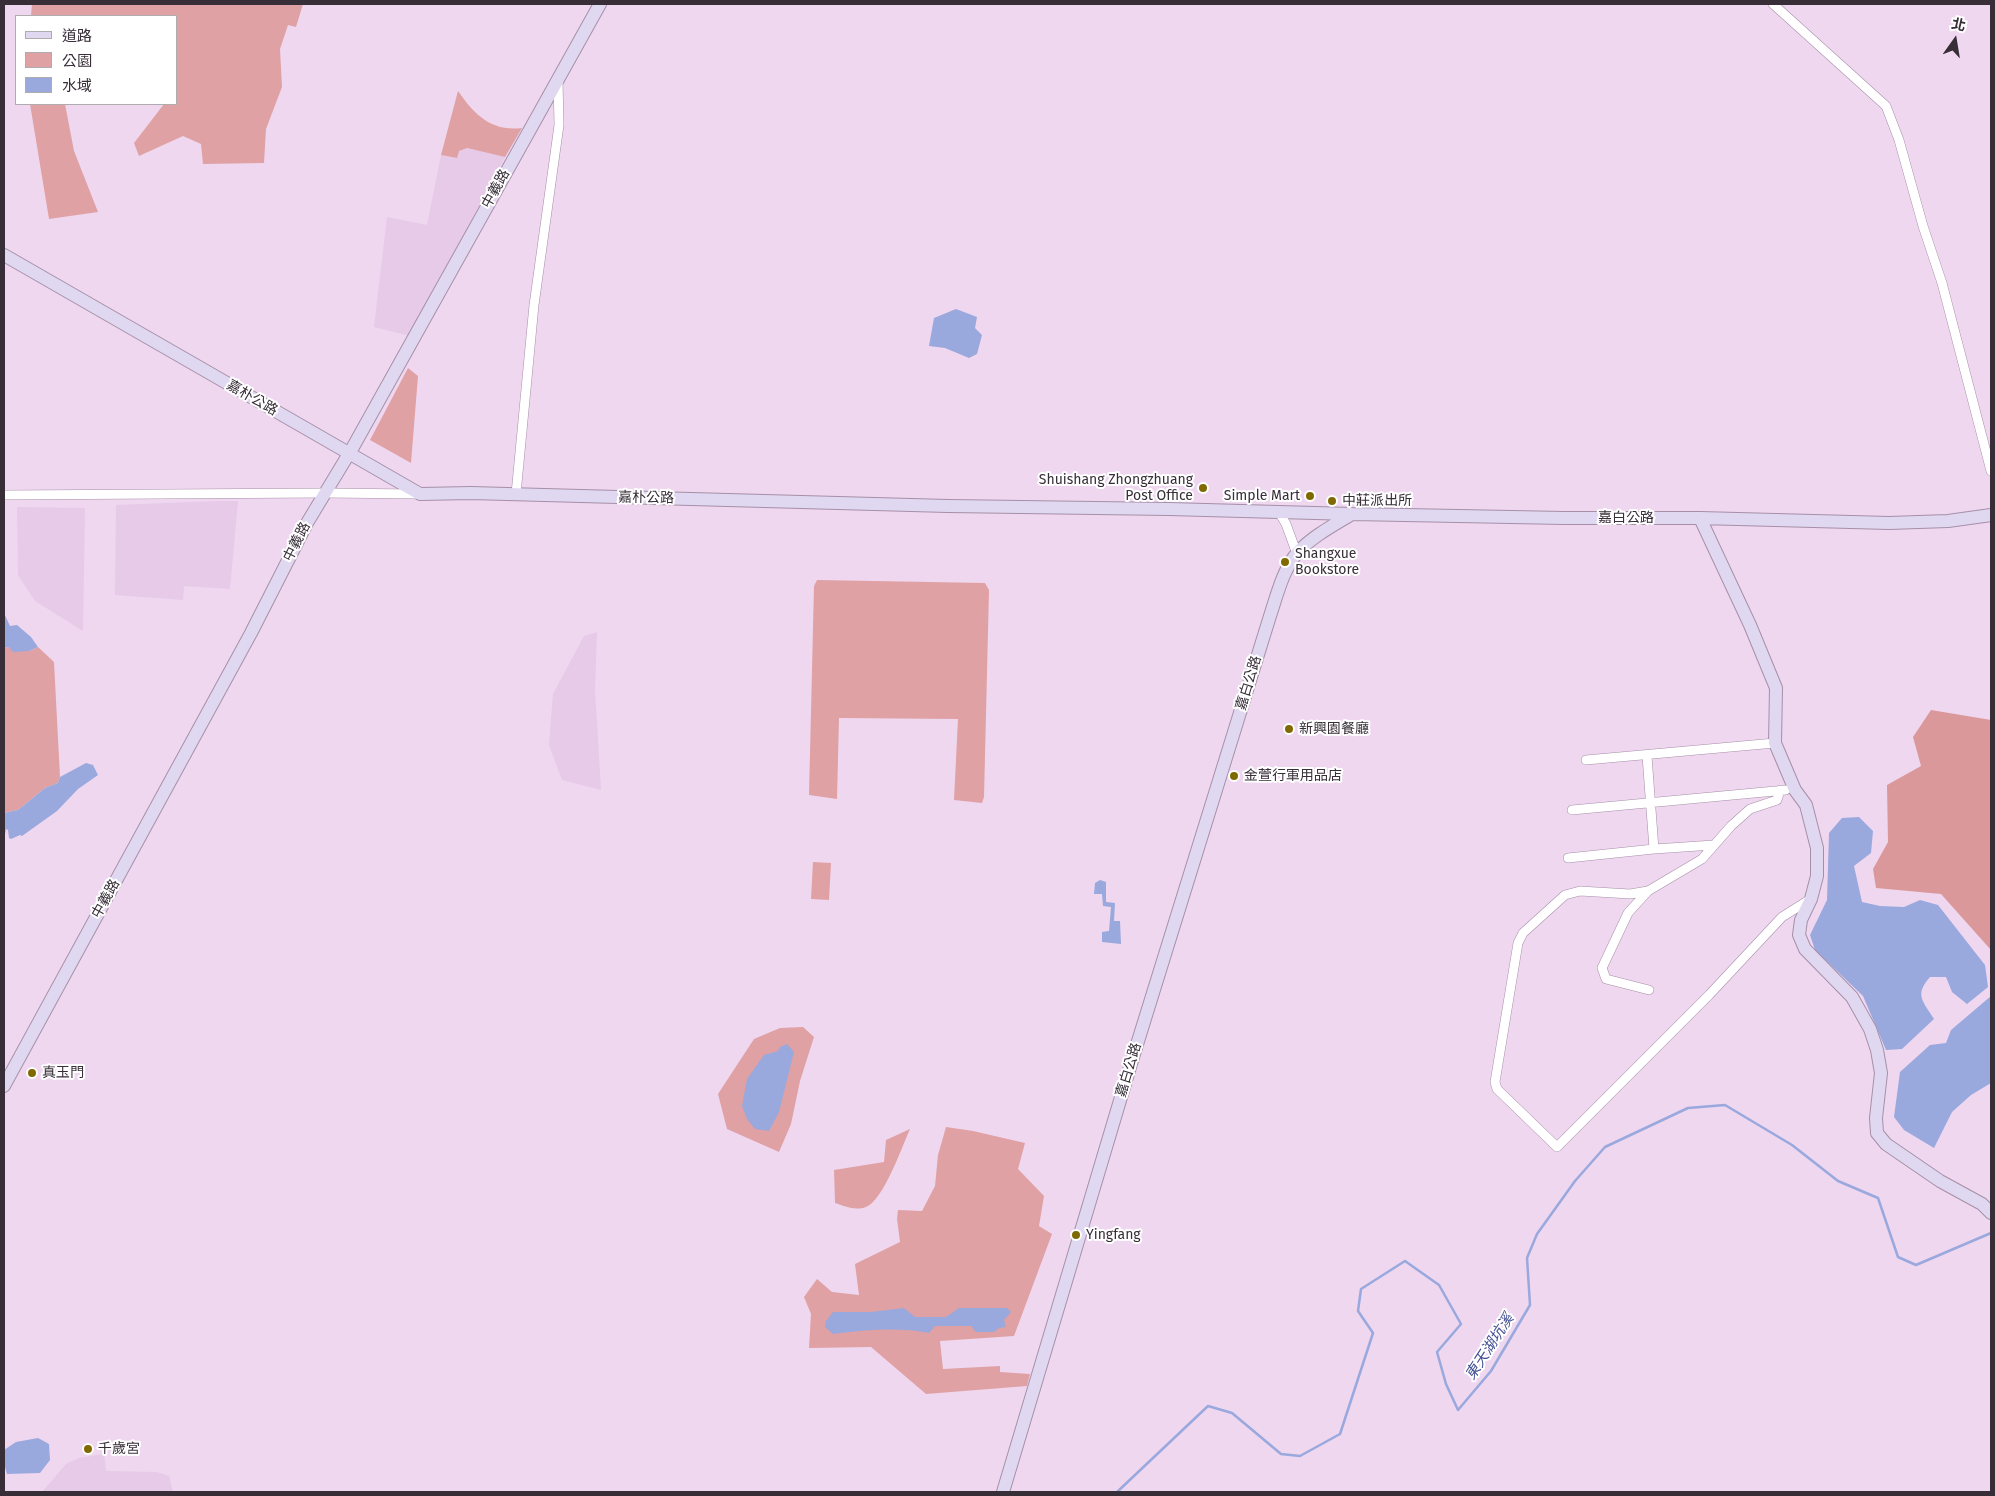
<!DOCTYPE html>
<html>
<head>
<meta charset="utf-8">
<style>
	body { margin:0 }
	#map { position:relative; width:1995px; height:1496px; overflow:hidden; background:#efd7f0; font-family:"Fira Sans","Noto Sans TC",sans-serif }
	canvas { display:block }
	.frame { position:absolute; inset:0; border:5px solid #372e38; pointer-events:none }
	.legend { position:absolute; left:15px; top:15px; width:162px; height:90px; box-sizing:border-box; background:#fff; border:1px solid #afabaf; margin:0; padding:6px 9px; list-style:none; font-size:15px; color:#372e38 }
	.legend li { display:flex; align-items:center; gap:10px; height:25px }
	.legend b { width:25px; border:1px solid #afabaf }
	.north { position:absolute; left:1930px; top:15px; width:50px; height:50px; -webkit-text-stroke:4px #fff; paint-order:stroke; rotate:13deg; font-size:14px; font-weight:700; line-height:20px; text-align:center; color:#372e38 }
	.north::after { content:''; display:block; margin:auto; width:18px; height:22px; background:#372e38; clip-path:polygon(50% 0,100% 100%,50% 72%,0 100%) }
</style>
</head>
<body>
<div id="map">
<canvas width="1995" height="1496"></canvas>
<div class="frame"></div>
<ul class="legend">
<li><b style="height:6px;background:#e0d8f1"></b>道路</li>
<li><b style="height:14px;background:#dfa1a3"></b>公園</li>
<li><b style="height:14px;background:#99a8dd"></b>水域</li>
</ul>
<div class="north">北</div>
</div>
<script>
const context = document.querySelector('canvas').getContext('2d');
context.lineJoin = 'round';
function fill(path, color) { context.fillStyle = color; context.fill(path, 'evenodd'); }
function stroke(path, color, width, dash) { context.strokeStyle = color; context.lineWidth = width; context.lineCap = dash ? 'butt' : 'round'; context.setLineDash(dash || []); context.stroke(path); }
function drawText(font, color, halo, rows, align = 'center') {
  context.font = font + ' "Fira Sans","Noto Sans TC",sans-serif'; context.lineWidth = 4; context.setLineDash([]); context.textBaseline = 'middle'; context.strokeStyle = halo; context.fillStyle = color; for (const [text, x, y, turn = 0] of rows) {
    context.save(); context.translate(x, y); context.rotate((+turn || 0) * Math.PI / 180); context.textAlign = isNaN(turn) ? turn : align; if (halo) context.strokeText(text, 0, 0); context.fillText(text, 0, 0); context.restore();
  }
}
const built = new Path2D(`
	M 467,148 L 505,157 L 410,336 L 374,327 L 387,217 L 427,225 L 441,155 L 456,158 L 459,151 Z
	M 217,501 L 238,501 L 230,589 L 184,586 L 183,600 L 115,595 L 116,505 Z
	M 17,507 L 85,508 L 83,631 L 35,601 L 18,575 Z
	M 597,632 L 595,690 L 601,790 L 562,780 L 549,745 L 553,694 L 584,636 Z
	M 104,1454 L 106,1471 L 157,1472 L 169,1476 L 173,1492 L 42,1492 L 66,1464 L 79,1458 Z`);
const green = new Path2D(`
	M 32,4 L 303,4 L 296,27 L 288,25 L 280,49 L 282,87 L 266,129 L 264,163 L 203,164 L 201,144 L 183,136 L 139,156 L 134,143 L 164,104 L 176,104 L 176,16 L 31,16 Z
	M 458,91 C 474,114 491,132 522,128 L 505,157 L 467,148 L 459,151 L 457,158 L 441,155 Z
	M 30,104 L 65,104 L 74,151 L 98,212 L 49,219 Z
	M 408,368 L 418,376 L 411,463 L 370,440 Z
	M 817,580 L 985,583 L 989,590 L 984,797 L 982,803 L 954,800 L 958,719 L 839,718 L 837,799 L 809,795 L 814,586 Z
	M 9,647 L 29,651 L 38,647 L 54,662 L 60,777 L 58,783 L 45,788 L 18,810 L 4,813 L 4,648 Z
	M 813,862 L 831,863 L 829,900 L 811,899 Z
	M 803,1027 L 814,1037 L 800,1081 L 791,1124 L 779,1152 L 727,1129 L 718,1094 L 754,1039 L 780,1028 Z
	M 946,1127 L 973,1131 L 1025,1143 L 1018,1169 L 1044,1196 L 1039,1226 L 1052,1234 L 1014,1336 L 940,1341 L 943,1369 L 1000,1366 L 1000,1372 L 1030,1374 L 1027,1386 L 926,1394 L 871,1347 L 809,1348 L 811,1314 L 804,1297 L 817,1279 L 832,1292 L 859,1295 L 855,1264 L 900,1242 L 897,1219 L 898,1210 L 922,1211 L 935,1186 L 938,1155 Z
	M 910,1129 C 902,1147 883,1201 866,1207 C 855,1211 844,1206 835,1203 L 834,1170 L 884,1162 L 886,1140 Z`);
const forest = new Path2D(`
	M 1931,710 L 1991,720 L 1991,950 L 1941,894 L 1876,888 L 1873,869 L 1888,842 L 1887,785 L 1921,766 L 1913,737 Z`);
const water = new Path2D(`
	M 956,309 L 977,317 L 975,328 L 982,335 L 977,354 L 969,358 L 945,348 L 929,346 L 934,318 Z
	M 4,613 L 10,626 L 17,625 L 31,637 L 38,647 L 29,651 L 13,652 L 9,647 L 4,648 Z
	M 86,763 L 93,765 L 98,775 L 78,789 L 57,811 L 22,836 L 20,835 L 11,839 L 9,838 L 8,830 L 6,829 L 4,839 L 4,813 L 18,810 L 45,788 L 58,783 L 60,777 Z
	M 1859,817 L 1873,831 L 1871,853 L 1854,866 L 1862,902 L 1880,906 L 1904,907 L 1920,900 L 1938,905 L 1985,965 L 1988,987 L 1967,1004 L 1952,992 L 1946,977 L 1930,977 C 1914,995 1923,1001 1934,1019 L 1902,1049 L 1886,1050 L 1863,996 L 1815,950 L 1810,935 L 1827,900 L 1829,833 L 1842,818 Z
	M 1100,880 L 1106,882 L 1106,902 L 1115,903 L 1114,921 L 1120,921 L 1121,944 L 1102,942 L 1102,932 L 1109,931 L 1111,907 L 1103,906 L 1102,894 L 1094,894 L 1095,883 Z
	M 1991,996 L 1991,1083 L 1971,1095 L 1952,1112 L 1934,1148 L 1904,1130 L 1894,1117 L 1900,1072 L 1930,1045 L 1946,1043 L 1951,1030 Z
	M 787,1044 L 794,1052 L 779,1112 L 769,1131 L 755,1129 L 747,1119 L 742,1106 L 747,1079 L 764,1055 L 778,1051 L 780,1047 Z
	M 904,1308 L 915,1317 L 946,1317 L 959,1308 L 1007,1308 L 1011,1312 L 1004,1320 L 1006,1327 L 999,1328 L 994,1332 L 976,1332 L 971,1326 L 935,1326 L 929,1333 C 897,1327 866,1330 833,1334 L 825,1327 L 826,1321 L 833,1312 L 871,1312 Z
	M 38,1438 L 49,1444 L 50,1460 L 40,1473 L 7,1474 L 4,1463 L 4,1450 L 16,1442 Z`);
const stream = new Path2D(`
	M 1117,1492 L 1208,1406 L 1232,1413 L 1281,1454 L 1300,1456 L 1340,1434 L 1373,1333 L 1358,1311 L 1361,1289 L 1405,1261 L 1439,1285 L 1461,1324 L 1437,1352 L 1446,1384 L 1458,1410 L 1491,1371 L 1530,1305 L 1527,1258 L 1537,1234 L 1575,1181 L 1605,1147 L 1688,1108 L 1725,1105 L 1792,1145 L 1838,1181 L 1878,1198 L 1898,1257 L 1916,1265 L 1991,1233`);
const street = new Path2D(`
	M 1773,4 L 1886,106 L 1899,140 L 1923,226 L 1942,283 L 1991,471
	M 516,494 L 534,305 L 559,125 L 558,80
	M 4,495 L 325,493 L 418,494
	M 1279,512 L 1286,524 L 1297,554
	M 1647,756 L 1654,849
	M 1586,760 L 1775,743
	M 1572,810 L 1786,790
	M 1568,858 L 1654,849 L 1714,845
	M 1648,891 L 1630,894 L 1580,891 L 1565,895 L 1523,933 L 1518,943 L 1495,1082 L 1497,1089 L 1557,1147 L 1709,995 L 1782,917 L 1809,900
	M 1649,990 L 1606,979 L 1602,968 L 1628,913 L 1648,891 L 1702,859 L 1731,826 L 1750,809 L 1777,800 L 1780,790`);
const secondary = new Path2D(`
	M 4,255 L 420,494 L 471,493 L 948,506 L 1169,509 L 1352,514
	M 1700,518 L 1750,625 L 1776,688 L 1775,743 L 1795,790 L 1806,805 L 1817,848 L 1817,876 L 1811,899 L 1801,920 L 1799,935 L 1805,949 L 1852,997 L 1870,1029 L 1877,1050 L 1881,1073 L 1876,1118 L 1877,1133 L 1886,1144 L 1940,1181 L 1982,1204 L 1991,1213
	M 4,1086 L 251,633 L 307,523 L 353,447 L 600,4
	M 1003,1492 L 1130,1067 L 1270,616 C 1277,595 1283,569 1298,552 C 1313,536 1334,525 1352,514 L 1564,518 L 1700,518 L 1889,523 L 1948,521 L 1991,515`);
const markers = [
	[1203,488,5,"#806900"],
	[1310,496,5,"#806900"],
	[1332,501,5,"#806900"],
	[1285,562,5,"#806900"],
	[1289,729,5,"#806900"],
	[1234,776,5,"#806900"],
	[32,1073,5,"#806900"],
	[1076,1235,5,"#806900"],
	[88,1449,5,"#806900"]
];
const streetNames = [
	["中義路",496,189,-61],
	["嘉朴公路",252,398,30],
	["嘉朴公路",646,498,1],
	["嘉白公路",1626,518],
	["中義路",297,542,-63],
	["嘉白公路",1249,683,-73],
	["中義路",106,899,-61],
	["嘉白公路",1129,1070,-73]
];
const poiNames = [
	["Shuishang Zhongzhuang",1193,480,"right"],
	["Post Office",1193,496,"right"],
	["Simple Mart",1300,496,"right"],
	["中莊派出所",1342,501],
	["Shangxue",1295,554],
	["Bookstore",1295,570],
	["新興園餐廳",1299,729],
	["金萱行軍用品店",1244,776],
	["真玉門",42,1073],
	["Yingfang",1086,1235],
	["千歲宮",98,1449]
];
const waterNames = [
	["東天湖坑溪",1490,1347,-57]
];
fill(built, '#e7c9e8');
fill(green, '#dfa1a3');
fill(forest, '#da989b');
fill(water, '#99a8dd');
stroke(stream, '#99a8dd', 2.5);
stroke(street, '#a68fa7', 10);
stroke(secondary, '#a68fa7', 14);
stroke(street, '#fff', 9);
stroke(secondary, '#e0d8f1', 12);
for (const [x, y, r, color] of markers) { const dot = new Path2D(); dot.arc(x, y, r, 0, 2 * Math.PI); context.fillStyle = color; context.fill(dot); stroke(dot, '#fff', 2); }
drawText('14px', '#372e38', '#fff', streetNames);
drawText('14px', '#372e38', '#fff', poiNames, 'left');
drawText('italic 15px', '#435093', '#fff', waterNames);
</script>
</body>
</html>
